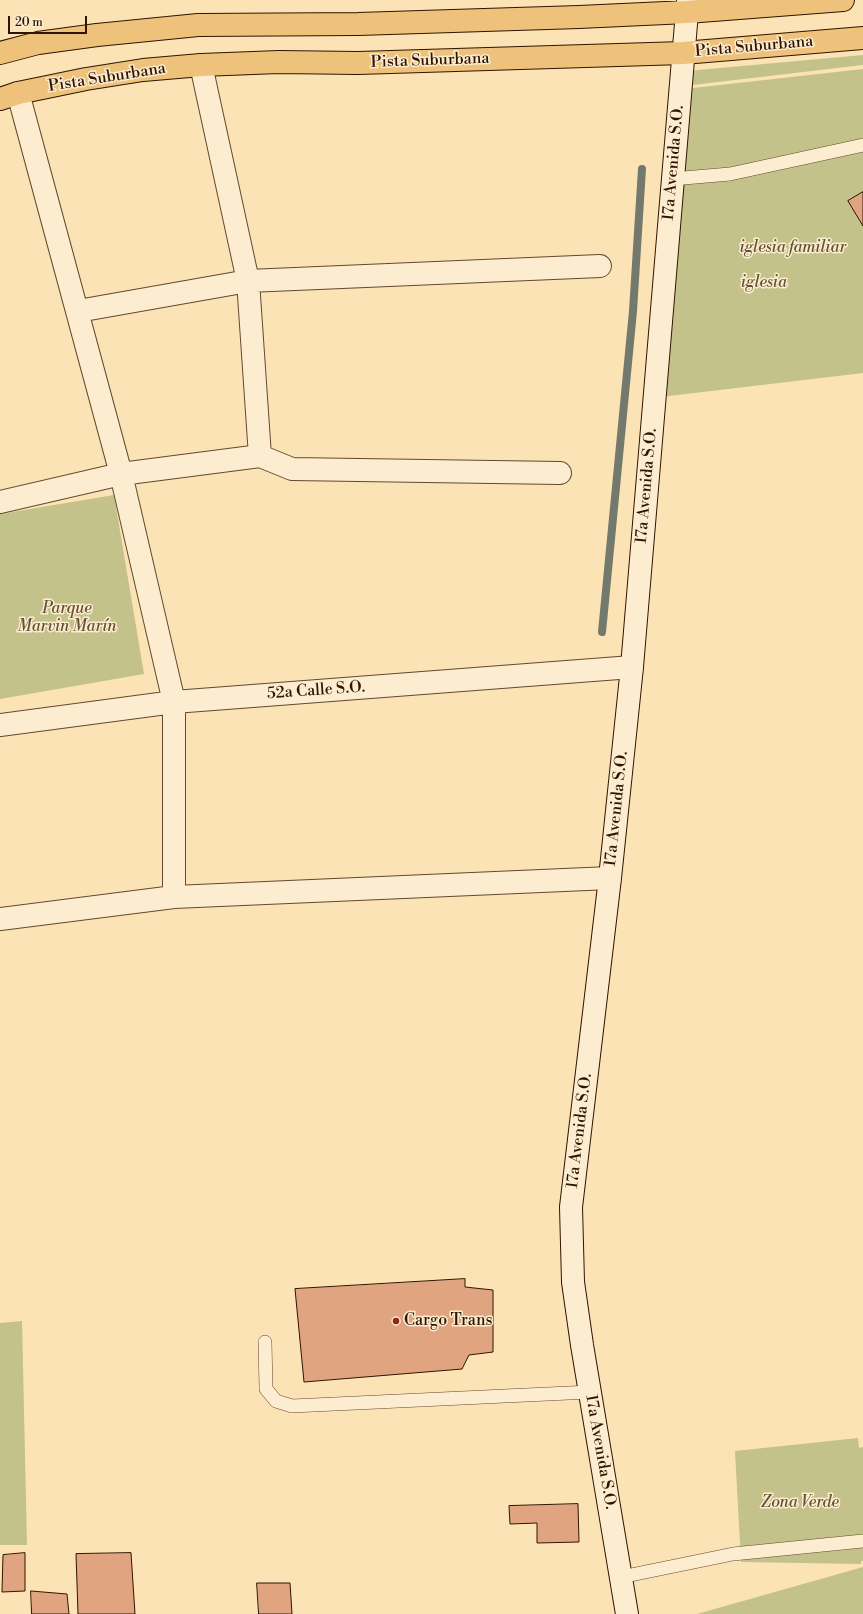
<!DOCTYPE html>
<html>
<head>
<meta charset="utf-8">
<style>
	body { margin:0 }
	#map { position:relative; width:863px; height:1614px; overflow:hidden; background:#fbe3b6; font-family:"Libre Bodoni",serif }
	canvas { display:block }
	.scale { position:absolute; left:8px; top:16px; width:79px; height:18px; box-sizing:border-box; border:2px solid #301400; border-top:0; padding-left:5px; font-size:12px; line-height:14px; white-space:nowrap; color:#301400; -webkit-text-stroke:3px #fcedd0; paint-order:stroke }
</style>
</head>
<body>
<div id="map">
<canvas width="863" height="1614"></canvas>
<div class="scale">20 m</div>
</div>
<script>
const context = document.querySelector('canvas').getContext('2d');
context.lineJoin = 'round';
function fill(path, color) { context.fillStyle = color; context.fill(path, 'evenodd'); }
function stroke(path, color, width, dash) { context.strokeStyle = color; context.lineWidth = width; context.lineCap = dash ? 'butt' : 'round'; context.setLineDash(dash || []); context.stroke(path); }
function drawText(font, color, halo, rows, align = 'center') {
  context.font = font + ' "Libre Bodoni",serif'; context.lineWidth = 3; context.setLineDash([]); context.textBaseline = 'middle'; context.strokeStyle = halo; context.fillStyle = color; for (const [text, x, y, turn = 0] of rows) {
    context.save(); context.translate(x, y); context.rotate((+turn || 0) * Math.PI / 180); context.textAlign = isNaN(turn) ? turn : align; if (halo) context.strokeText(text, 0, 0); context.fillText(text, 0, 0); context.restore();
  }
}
const green = new Path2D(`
	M 863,55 L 863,65 L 684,86 L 687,71 Z
	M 863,69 L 863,373 L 652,398 L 684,89 Z
	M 114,495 L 144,674 L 0,699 L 0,514 Z
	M 22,1321 L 27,1545 L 0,1545 L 0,1323 Z
	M 858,1438 L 859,1448 L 863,1447 L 863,1561 L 861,1561 L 861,1564 L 741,1562 L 735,1451 Z
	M 863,1567 L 863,1614 L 697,1614 Z`);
const stream = new Path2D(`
	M 602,632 L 633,311 L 642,169`);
const building = new Path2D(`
	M 863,192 L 863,226 L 848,201 Z
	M 465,1279 L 465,1287 L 493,1290 L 493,1352 L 469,1355 L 462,1369 L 304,1382 L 295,1289 Z
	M 578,1504 L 579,1542 L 537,1543 L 537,1523 L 510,1524 L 509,1506 Z
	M 25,1553 L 25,1591 L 2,1592 L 3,1555 Z
	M 131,1553 L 135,1614 L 78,1614 L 76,1554 Z
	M 257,1583 L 290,1583 L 292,1614 L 259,1614 Z
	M 31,1591 L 67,1594 L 69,1614 L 32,1614 Z`);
const lane = new Path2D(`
	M 672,179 L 730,174 L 863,145
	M 265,1342 L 266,1389 L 276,1401 L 292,1406 L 590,1392
	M 621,1577 L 733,1554 L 863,1541`);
const street = new Path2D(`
	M 18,93 L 121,474 L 174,702 L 174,897
	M 78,311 L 248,281 L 600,266
	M 260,456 L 292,469 L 560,473
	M 0,502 L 121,474 L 260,456 L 248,281 L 201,65
	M 0,725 L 174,702 L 632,667
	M 0,919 L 174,897 L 610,878`);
const secondary = new Path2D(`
	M 627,1614 L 582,1345 L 573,1282 L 571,1207 L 610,878 L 632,667 L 688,0`);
const primary = new Path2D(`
	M 0,53 L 38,43 L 97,35 L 198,25 L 358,24 L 579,17 L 687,12 L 843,0
	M 0,99 L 18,93 L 86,79 L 143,70 L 201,65 L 279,62 L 358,63 L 683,53 L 863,38`);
const markers = [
	[396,1321,4,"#8f2418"]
];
const streetNames = [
	["Pista Suburbana",754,47,-5],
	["Pista Suburbana",430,61,-2],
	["Pista Suburbana",107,78,-9],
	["17a Avenida S.O.",674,163,-85],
	["17a Avenida S.O.",647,486,-85],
	["52a Calle S.O.",316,691,-4],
	["17a Avenida S.O.",617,809,-84],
	["17a Avenida S.O.",580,1131,-83],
	["17a Avenida S.O.",600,1452,80]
];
const parkNames = [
	["iglesia familiar",793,248],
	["iglesia",764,283],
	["Parque",67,609],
	["Marvin Marín",67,627],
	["Zona Verde",800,1503]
];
const poiNames = [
	["Cargo Trans",404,1321]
];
fill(green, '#c3c28b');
stroke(stream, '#73796c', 8);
fill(building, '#e0a580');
stroke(building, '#301400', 1);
stroke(lane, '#63482e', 14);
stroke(street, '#63482e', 24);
stroke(secondary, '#301400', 24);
stroke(primary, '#301400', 24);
stroke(lane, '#fcedd0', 13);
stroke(street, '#fcedd0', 22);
stroke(secondary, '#fcedd0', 22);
stroke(primary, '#eec27b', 22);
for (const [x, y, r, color] of markers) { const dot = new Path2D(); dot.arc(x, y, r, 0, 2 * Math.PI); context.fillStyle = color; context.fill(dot); stroke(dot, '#fcedd0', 1.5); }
drawText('16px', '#301400', '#fcedd0', streetNames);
drawText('italic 16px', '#635131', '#fcedd0', parkNames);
drawText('16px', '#301400', '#fcedd0', poiNames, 'left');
</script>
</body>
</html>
